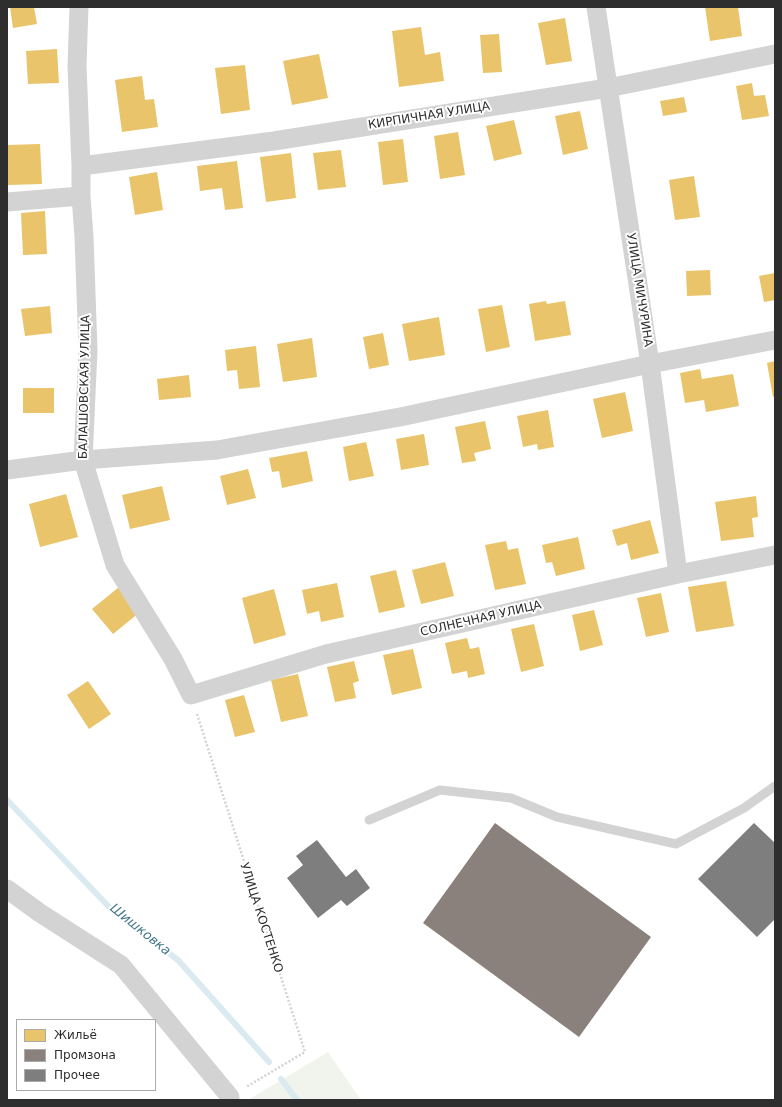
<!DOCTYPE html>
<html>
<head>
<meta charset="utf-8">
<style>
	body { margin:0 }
	#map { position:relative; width:782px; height:1107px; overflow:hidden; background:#fff; font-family:"DejaVu Sans",sans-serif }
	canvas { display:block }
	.frame { position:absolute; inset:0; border:8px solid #2e2e2e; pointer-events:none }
	.legend { position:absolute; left:16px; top:1019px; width:140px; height:72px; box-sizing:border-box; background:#fff; border:1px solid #ababab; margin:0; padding:5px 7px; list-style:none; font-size:12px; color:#2e2e2e }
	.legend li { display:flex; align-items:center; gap:8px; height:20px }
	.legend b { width:20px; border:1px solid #ababab }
</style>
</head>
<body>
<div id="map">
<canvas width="782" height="1107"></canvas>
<div class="frame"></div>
<ul class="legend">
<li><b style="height:11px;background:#e9c46a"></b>Жильё</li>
<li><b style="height:11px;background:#8a817c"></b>Промзона</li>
<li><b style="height:11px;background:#7e7e7e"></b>Прочее</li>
</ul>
</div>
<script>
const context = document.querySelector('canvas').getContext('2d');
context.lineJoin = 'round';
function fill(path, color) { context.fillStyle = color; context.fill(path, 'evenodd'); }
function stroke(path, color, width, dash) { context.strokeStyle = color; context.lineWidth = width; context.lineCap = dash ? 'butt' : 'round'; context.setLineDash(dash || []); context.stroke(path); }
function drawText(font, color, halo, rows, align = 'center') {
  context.font = font + ' "DejaVu Sans",sans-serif'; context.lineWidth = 4; context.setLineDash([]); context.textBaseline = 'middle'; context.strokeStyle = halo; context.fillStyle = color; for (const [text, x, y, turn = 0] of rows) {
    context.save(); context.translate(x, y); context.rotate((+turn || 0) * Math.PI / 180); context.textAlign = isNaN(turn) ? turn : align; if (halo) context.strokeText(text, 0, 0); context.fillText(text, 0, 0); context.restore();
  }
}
const green = new Path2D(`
	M 328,1052 L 361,1100 L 248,1100 Z`);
const homes = new Path2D(`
	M 10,7 L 34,7 L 37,24 L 13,28 Z
	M 705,7 L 738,7 L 742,36 L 710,41 Z
	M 565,18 L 572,61 L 546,65 L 538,23 Z
	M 421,27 L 425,55 L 440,52 L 444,81 L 399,87 L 392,31 Z
	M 499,34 L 502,72 L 483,73 L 480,35 Z
	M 57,49 L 59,83 L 28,84 L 26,51 Z
	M 319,54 L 328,98 L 292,105 L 283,61 Z
	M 245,65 L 250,110 L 221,114 L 215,68 Z
	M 142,76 L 145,100 L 154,99 L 158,127 L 122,132 L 115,80 Z
	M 752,83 L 754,96 L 765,95 L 769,116 L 742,120 L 736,86 Z
	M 684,97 L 687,112 L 663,116 L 660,101 Z
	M 580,111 L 588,149 L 563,155 L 555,116 Z
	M 514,120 L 522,154 L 494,161 L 486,126 Z
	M 458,132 L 465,175 L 440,179 L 434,136 Z
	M 403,139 L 408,182 L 383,185 L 378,142 Z
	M 40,144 L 42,184 L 8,185 L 7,145 Z
	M 341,150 L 346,187 L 318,190 L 313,153 Z
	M 291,153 L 296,198 L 266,202 L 260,157 Z
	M 237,161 L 243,208 L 225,210 L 222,188 L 200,191 L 197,166 Z
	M 157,172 L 163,210 L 135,215 L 129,177 Z
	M 694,176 L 700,217 L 675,220 L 669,180 Z
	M 45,211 L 47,254 L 23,255 L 21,213 Z
	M 710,270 L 711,295 L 687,296 L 686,271 Z
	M 775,273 L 775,300 L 764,302 L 759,276 Z
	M 546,301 L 547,304 L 565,301 L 571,335 L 535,341 L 529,304 Z
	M 502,305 L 510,347 L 486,352 L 478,309 Z
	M 50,306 L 52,333 L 25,336 L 21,309 Z
	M 439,317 L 445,355 L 409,361 L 402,324 Z
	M 383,333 L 389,365 L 369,369 L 363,337 Z
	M 312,338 L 317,377 L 283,382 L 277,344 Z
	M 256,346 L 260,387 L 239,389 L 237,370 L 227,371 L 225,350 Z
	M 775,361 L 775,396 L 773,397 L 767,363 Z
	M 700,369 L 702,379 L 733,374 L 739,406 L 706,412 L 704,400 L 685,403 L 680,373 Z
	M 189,375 L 191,397 L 159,400 L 157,379 Z
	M 23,388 L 54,388 L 54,413 L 23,413 Z
	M 625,392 L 633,431 L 602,438 L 593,399 Z
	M 548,410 L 554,447 L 538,450 L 537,444 L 523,447 L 517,416 Z
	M 485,421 L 491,449 L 474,453 L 476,461 L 462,463 L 455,427 Z
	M 424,434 L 429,465 L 401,470 L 396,439 Z
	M 366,442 L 374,476 L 349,481 L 343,447 Z
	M 307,451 L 313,481 L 282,488 L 279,471 L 272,472 L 269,458 Z
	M 248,469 L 256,498 L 227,505 L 220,476 Z
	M 162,486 L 170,520 L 130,529 L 122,495 Z
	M 66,494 L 78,537 L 40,547 L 29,504 Z
	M 756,496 L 758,517 L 752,518 L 754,537 L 721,541 L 715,502 Z
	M 650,520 L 659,553 L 631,560 L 627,543 L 617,546 L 612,530 Z
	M 578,537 L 585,569 L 556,576 L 552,562 L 546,563 L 542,545 Z
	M 506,541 L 508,550 L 518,548 L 526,584 L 495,590 L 485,545 Z
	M 445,562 L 454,596 L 421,604 L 412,570 Z
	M 396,570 L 405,607 L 379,613 L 370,576 Z
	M 726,581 L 734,626 L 696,632 L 688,587 Z
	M 337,583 L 344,617 L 321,622 L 319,611 L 307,614 L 302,590 Z
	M 119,587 L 140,612 L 113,634 L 92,609 Z
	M 274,589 L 286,635 L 254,644 L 242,598 Z
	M 661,593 L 669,632 L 646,637 L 637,598 Z
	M 594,610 L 603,645 L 580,651 L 572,615 Z
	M 534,624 L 544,666 L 521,672 L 511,629 Z
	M 467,638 L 470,649 L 479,647 L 485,674 L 468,678 L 467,671 L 452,674 L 445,643 Z
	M 413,649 L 422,688 L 392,695 L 383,655 Z
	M 354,661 L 359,681 L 353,683 L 356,698 L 335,702 L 327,667 Z
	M 298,674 L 308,716 L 281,722 L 271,680 Z
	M 88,681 L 111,714 L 89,729 L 67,695 Z
	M 244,695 L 255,732 L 235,737 L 225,700 Z`);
const industry = new Path2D(`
	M 495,823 L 651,937 L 579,1037 L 423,923 Z`);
const stream = new Path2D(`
	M 7,800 L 112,910 L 178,960 L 269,1062
	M 281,1079 L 297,1100`);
const building = new Path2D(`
	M 754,823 L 775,843 L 775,919 L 757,937 L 698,879 Z
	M 317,840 L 346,877 L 356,869 L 370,888 L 347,906 L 341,900 L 318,918 L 287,878 L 303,865 L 296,856 Z`);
const path = new Path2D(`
	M 197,714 L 305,1052 L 246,1087`);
const lane = new Path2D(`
	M 369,820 L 440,790 L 511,798 L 557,817 L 676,844 L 744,808 L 775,786`);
const street = new Path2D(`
	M 79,7 L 77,66 L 81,166 L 81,196 L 84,237 L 88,350 L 83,460 L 115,565 L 173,659 L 191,695 L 326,654 L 678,574 L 775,555
	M 596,7 L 650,364 L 678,574
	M 81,166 L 274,141 L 608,88 L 775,54
	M 7,202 L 81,196
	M 7,470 L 83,460 L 217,450 L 400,417 L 650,364 L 775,340
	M 7,889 L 40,913 L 121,965 L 230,1097`);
const streetNames = [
	["КИРПИЧНАЯ УЛИЦА",429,116,-9],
	["УЛИЦА МИЧУРИНА",639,290,81],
	["БАЛАШОВСКАЯ УЛИЦА",85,387,-89],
	["СОЛНЕЧНАЯ УЛИЦА",481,619,-13],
	["УЛИЦА КОСТЕНКО",261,918,72]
];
const waterNames = [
	["Шишковка",140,930,39]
];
fill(green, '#f1f4ec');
fill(homes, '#e9c46a');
fill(industry, '#8a817c');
stroke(stream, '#daeaf0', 6);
fill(building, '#7e7e7e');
stroke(path, '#d3d3d3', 2.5, [2, 2]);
stroke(lane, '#d3d3d3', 9);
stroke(street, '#d3d3d3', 19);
drawText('12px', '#2e2e2e', '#fff', streetNames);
drawText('italic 13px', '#41778c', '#fff', waterNames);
</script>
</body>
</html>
